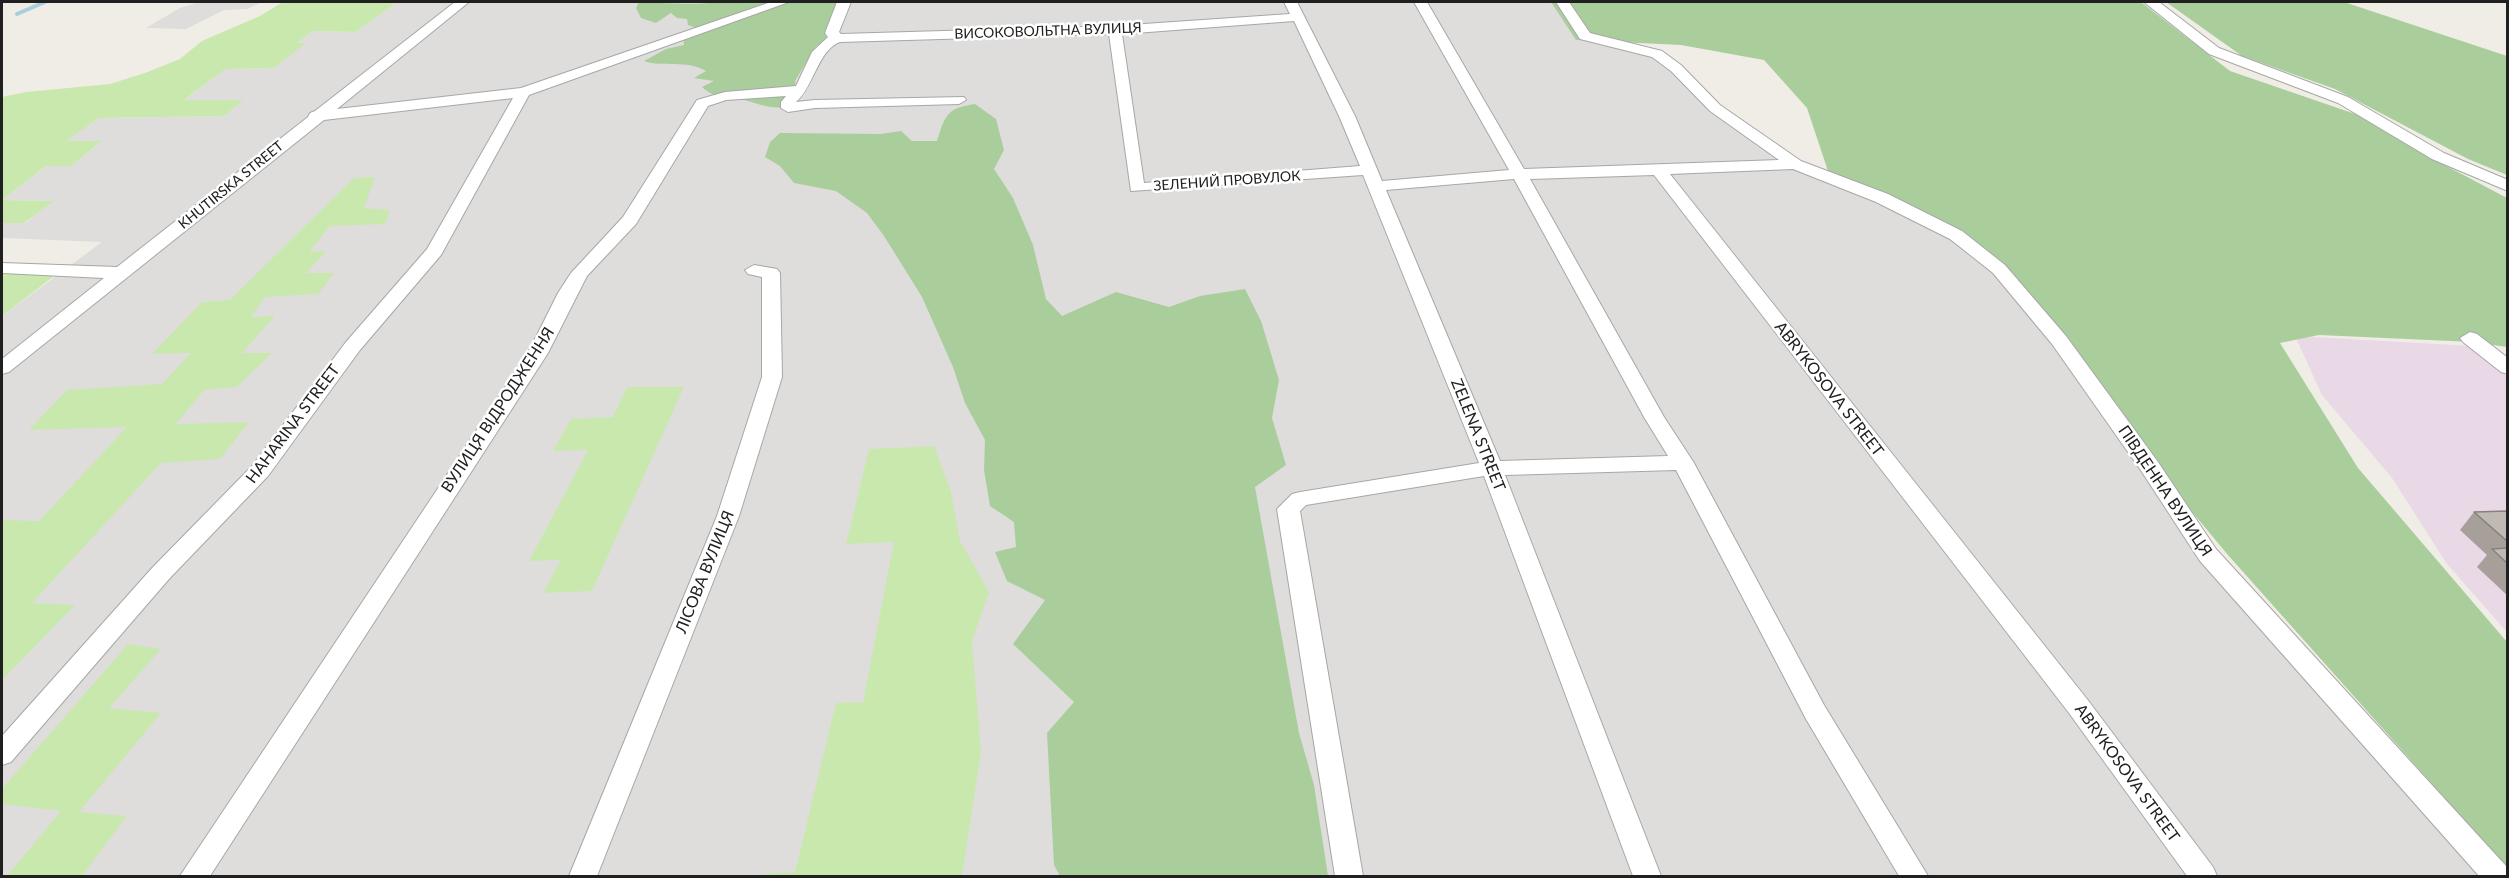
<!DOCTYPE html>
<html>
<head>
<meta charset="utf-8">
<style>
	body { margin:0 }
	#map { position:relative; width:2509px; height:878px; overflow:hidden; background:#f0ede6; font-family:Lato,sans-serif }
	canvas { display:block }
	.frame { position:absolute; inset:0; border:3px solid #202020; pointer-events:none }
</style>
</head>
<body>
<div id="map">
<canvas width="2509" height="878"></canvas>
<div class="frame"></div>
</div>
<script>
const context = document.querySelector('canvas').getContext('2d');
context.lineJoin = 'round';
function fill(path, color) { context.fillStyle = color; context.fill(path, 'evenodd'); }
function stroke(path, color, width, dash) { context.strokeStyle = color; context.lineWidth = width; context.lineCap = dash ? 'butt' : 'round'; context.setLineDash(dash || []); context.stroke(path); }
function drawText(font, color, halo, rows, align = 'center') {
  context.font = font + ' Lato,sans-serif'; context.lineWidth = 5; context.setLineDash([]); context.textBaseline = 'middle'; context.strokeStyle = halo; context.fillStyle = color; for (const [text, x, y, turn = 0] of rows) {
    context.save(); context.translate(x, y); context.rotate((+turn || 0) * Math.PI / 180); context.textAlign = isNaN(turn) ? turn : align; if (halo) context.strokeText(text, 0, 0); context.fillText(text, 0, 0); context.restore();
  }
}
const residential = new Path2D(`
	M 199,2 L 262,2 L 247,9 L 224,10 L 186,29 L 146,28 L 180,8 Z
	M 397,2 L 1563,2 L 1585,36 L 1657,54 L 1795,164 L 1956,235 L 1999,269 L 2208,555 L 2497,876 L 2,876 L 2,316 L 102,242 L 2,238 L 2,223 L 25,223 L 53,201 L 2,200 L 46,166 L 71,166 L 101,142 L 65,141 L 99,118 L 224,116 L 243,100 L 183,101 L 226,69 L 274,68 L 305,43 L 295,43 L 313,31 L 356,32 Z`);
const industrial = new Path2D(`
	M 2295,336 L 2471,346 L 2507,376 L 2507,632 L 2447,564 L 2392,478 L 2322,395 Z`);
const grass = new Path2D(`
	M 283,2 L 397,2 L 356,32 L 313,31 L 296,43 L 306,43 L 274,68 L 226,69 L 184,100 L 244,100 L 224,116 L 99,118 L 66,141 L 102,141 L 71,166 L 46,166 L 2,200 L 54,201 L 24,223 L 2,223 L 2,97 L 26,92 L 110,84 L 145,73 L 180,59 L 202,41 L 260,16 Z
	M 375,177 L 364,208 L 390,210 L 385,224 L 330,226 L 309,252 L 326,251 L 306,273 L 334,273 L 318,294 L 265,297 L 251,317 L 275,316 L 242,353 L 272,353 L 237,387 L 204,390 L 176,424 L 249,422 L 220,459 L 161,463 L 32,603 L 75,605 L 2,680 L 2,520 L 39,521 L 127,427 L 29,430 L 67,390 L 162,384 L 191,353 L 152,354 L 202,302 L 230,300 L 354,178 Z
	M 2,268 L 62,270 L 2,316 Z
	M 627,387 L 684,387 L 592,591 L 543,593 L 561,560 L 529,561 L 588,450 L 553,451 L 571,419 L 613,417 Z
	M 934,446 L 951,492 L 960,541 L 989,592 L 972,641 L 981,752 L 962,876 L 762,876 L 762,874 L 795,872 L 836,703 L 863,702 L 894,542 L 846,544 L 869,449 Z
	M 128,644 L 161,649 L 109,708 L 161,713 L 79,812 L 127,816 L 82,876 L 7,876 L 61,811 L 2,804 L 2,789 Z`);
const forest = new Path2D(`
	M 639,2 C 655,2 700,6 711,2 L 838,2 L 838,5 L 825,41 L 816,46 L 795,81 L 798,99 C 782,116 759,103 740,99 C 724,95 715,99 702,87 L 714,81 L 694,78 L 706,71 C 685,59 664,68 644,61 L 666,49 L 684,45 L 683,35 L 694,31 L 694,27 L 688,25 L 687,19 L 677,18 L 671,13 L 656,23 L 641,18 L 636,8 Z
	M 1551,2 L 2141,2 L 2230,71 L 2361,116 L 2422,153 L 2507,198 L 2507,347 L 2473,342 L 2319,335 L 2280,343 L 2358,468 L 2507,642 L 2507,868 L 2228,555 L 1992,272 L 1956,235 L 1907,206 L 1828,171 L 1807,108 L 1764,60 L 1681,45 L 1576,40 Z
	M 2166,2 L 2344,2 L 2507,56 L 2507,175 L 2468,159 L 2335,89 L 2242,56 Z
	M 975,104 L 996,119 L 1004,150 L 994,169 L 1013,198 L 1033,245 L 1046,299 L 1062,316 L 1116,292 L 1169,307 L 1200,296 L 1245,289 L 1261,321 L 1279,380 L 1272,418 L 1286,465 L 1255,487 L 1299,733 L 1314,785 L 1328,876 L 1060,876 L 1054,865 L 1047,733 L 1074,702 L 1013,644 L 1045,600 L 1007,581 L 995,552 L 1016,547 L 1014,522 L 990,506 L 984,470 L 985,440 L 965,403 L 953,367 L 922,297 L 884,236 L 867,213 L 836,191 L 794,183 L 780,166 L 765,157 L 770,142 L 780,133 L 881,134 L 901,131 L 912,141 L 937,141 C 945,115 947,108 975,104 Z`);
const stream = new Path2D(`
	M 17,14 L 45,2`);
const minor = new Path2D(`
	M 455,2 L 469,2 L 337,109 L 521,88 L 771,2 L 789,2 L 529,95 L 441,255 L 360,350 L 268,476 L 169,579 L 11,762 L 2,765 L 2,736 L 153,567 L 252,466 L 346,342 L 427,249 L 513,98 L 324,120 L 9,372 L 2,374 L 2,359 L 104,278 L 2,273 L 2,263 L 117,267 L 308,117 L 310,113 L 315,111 Z
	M 837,2 L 851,2 L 839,32 L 841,34 L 1115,26 L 1290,14 L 1284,2 L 1297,2 L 1355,116 L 1382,181 L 1509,170 L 1414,2 L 1427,2 L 1524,169 L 1779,160 L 1710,111 L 1671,71 L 1652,57 L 1580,39 L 1556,2 L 1569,2 L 1590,33 L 1662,51 L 1681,65 L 1720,105 L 1801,161 L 1888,194 L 1962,231 L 2005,265 L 2066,336 L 2158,462 L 2216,549 L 2507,867 L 2508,876 L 2479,876 L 2200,561 L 2142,472 L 2052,344 L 1993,273 L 1950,239 L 1876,202 L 1793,169 L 1670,174 L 2087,699 L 2213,867 L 2217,876 L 2187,876 L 2069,713 L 1654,175 L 1530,179 L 1664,417 L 1694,463 L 1824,705 L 1928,876 L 1899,876 L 1806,719 L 1676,470 L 1505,475 L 1661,876 L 1633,876 L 1484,476 L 1306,505 L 1300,511 L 1363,876 L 1335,876 L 1277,509 L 1292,494 L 1300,492 L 1479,463 L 1363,175 L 1131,191 L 1109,34 L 840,42 C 818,50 814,86 796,102 L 815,100 L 964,97 L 966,100 L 959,104 L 815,108 L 788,112 L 781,108 L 781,102 L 786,96 L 726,100 L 708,106 L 636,224 L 587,276 L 548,353 L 210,876 L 180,876 L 528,353 L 558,293 L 571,273 L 623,217 L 697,100 L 725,92 L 796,86 L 812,52 L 828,37 L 825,33 ZM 1294,21 L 1339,116 L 1360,166 L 1144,183 L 1122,34 ZM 1514,179 L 1644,417 L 1668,456 L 1500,461 L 1386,190 Z
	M 2144,2 L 2159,2 L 2219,48 L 2348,97 L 2444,153 L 2508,180 L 2508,191 L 2432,159 L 2338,103 L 2209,54 Z
	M 754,265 L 777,269 L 780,273 L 782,377 L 739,516 L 597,876 L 569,876 L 717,516 L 762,377 L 762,277 L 748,274 L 745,270 Z
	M 2470,332 L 2477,334 L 2508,358 L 2508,374 L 2501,372 L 2463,342 L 2460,338 Z`);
const wall = new Path2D(`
	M 2508,511 L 2508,596 L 2477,567 L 2487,555 L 2460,530 L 2474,512 Z`);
const building = new Path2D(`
	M 2508,511 L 2508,542 L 2474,512 Z
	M 2508,548 L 2508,564 L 2492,549 Z`);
const farStreetnames = [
	["ВИСОКОВОЛЬТНА ВУЛИЦЯ",1048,31,-2],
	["ЗЕЛЕНИЙ ПРОВУЛОК",1227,181,-4],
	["KHUTIRSKA STREET",231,185,-39]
];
const streetNames = [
	["ABRYKOSOVA STREET",1829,389,52],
	["ВУЛИЦЯ ВІДРОДЖЕННЯ",498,410,-57],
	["HAHARINA STREET",293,424,-53],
	["ZELENA STREET",1478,435,68],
	["ПІВДЕННА ВУЛИЦЯ",2165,491,56],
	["ЛІСОВА ВУЛИЦЯ",705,572,-68],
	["ABRYKOSOVA STREET",2127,773,54]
];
fill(residential, '#dedddc');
fill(industrial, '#e9d8e5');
fill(grass, '#c9e8ae');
fill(forest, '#a9ce9c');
stroke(stream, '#a8cfdc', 4);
stroke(minor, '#a7a7a7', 2);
fill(minor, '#fff');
fill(wall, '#a69f9a');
fill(building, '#c1b9b3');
stroke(building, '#87827d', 1.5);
drawText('14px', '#202020', '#fff', farStreetnames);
drawText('16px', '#202020', '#fff', streetNames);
</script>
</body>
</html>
